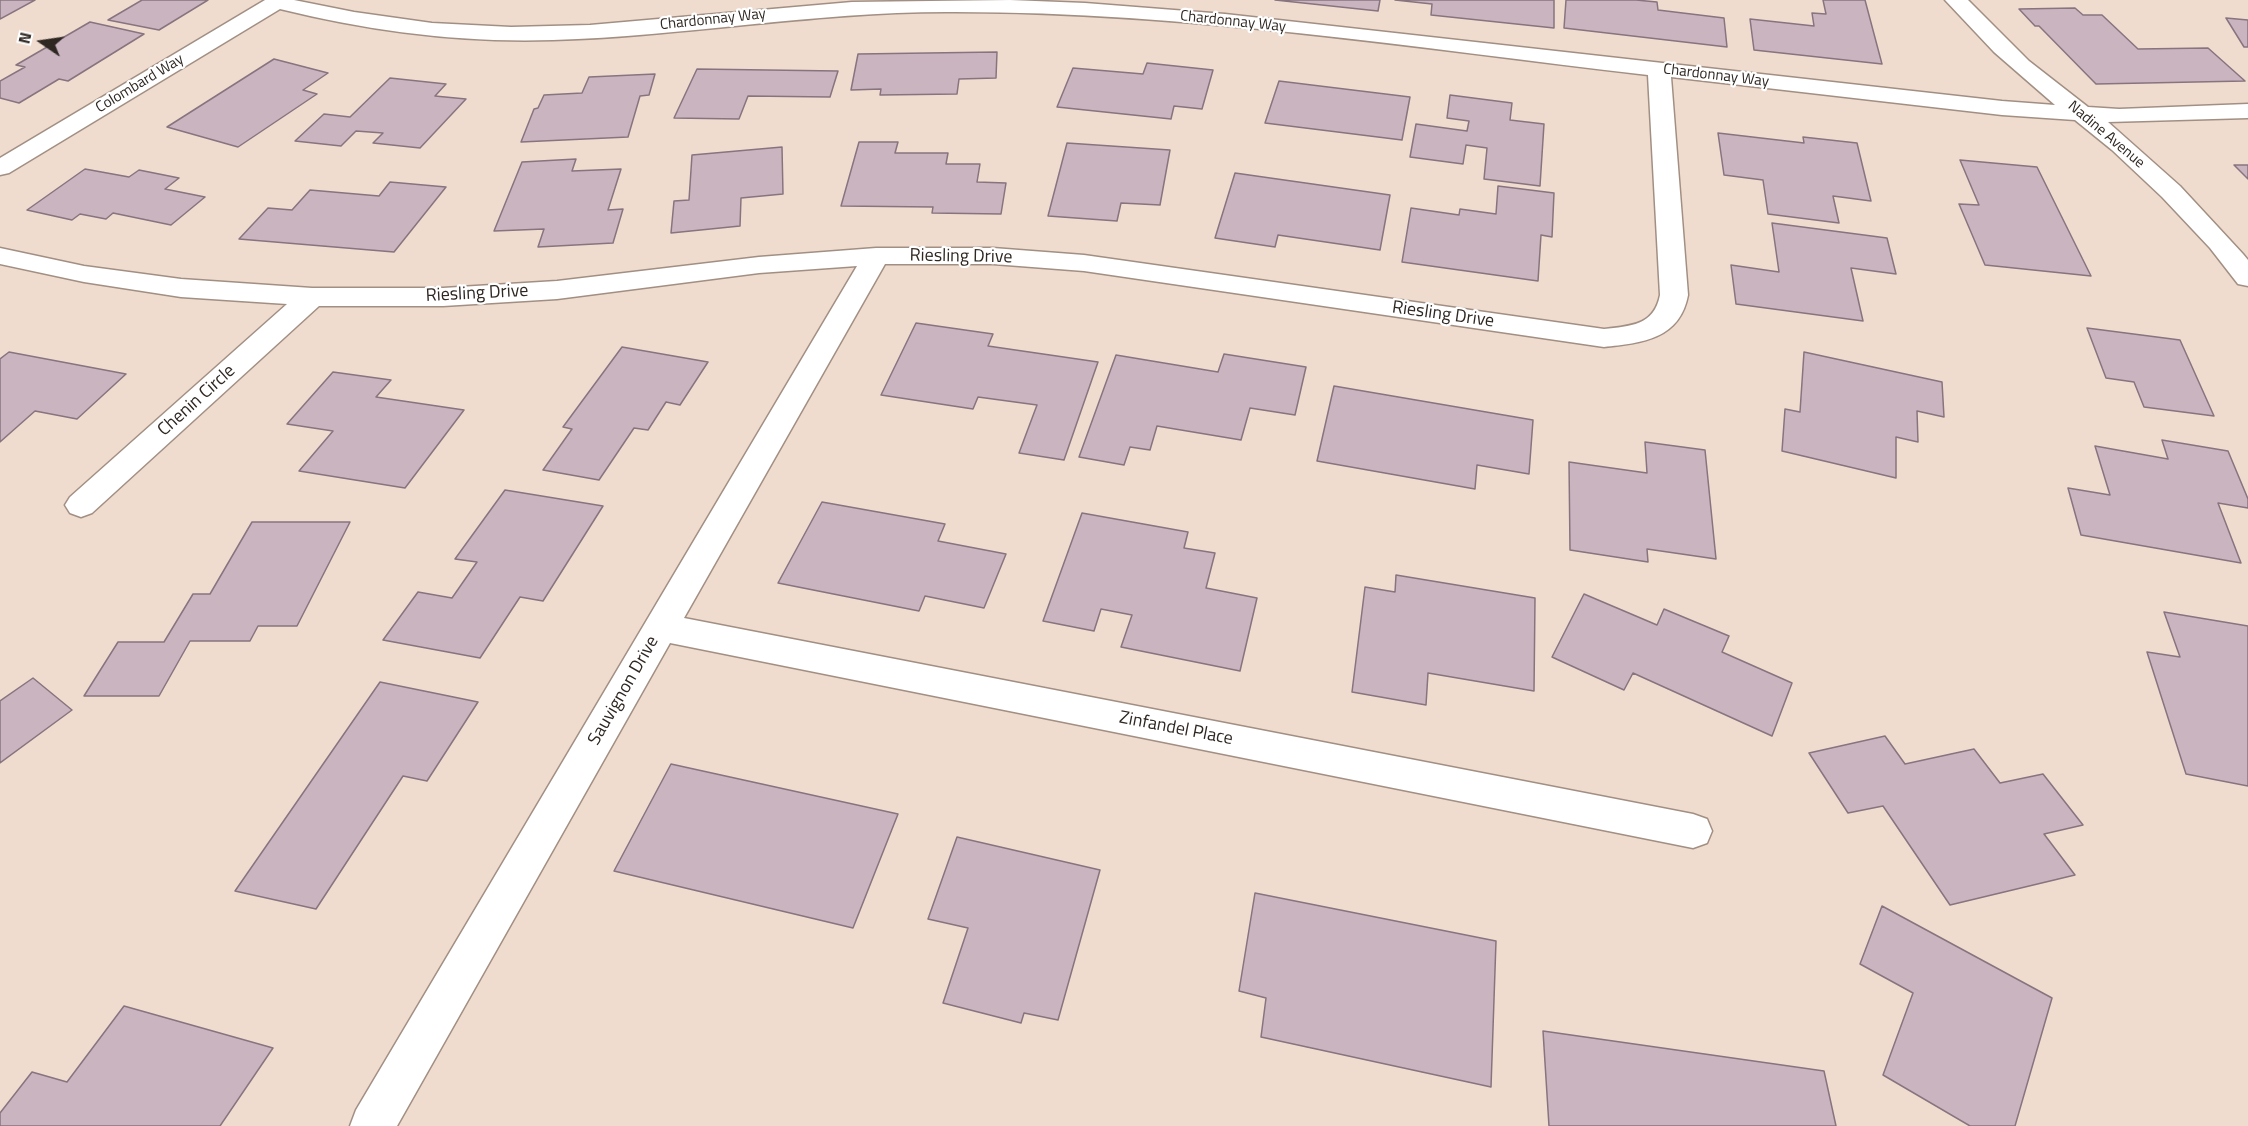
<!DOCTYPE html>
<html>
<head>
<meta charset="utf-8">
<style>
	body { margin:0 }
	#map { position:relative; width:2248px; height:1126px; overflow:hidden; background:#f0dccf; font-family:"Titillium Web",sans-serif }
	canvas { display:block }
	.north { position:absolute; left:12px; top:12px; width:60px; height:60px; -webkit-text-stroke:4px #fff; paint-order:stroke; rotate:283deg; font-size:16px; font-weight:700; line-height:24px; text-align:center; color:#2e2722 }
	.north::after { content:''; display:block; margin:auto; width:21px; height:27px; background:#2e2722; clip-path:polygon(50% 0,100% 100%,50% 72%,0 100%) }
</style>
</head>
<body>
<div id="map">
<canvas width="2248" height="1126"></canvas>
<div class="north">N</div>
</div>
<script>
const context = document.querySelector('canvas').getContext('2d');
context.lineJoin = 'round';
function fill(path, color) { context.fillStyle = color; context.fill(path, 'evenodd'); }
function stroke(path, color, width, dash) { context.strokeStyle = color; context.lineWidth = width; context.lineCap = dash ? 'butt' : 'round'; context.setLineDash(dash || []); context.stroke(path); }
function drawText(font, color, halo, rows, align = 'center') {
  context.font = font + ' "Titillium Web",sans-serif'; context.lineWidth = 4.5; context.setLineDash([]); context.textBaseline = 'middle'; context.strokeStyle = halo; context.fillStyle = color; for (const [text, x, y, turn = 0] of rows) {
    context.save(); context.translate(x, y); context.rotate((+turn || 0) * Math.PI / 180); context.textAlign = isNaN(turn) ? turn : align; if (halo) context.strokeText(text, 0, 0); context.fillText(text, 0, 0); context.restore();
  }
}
const building = new Path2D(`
	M 0,0 L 35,0 L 0,19 Z
	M 142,0 L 208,0 L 159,30 L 108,20 Z
	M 1275,0 L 1380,0 L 1378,11 Z
	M 1395,0 L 1554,0 L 1554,28 L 1431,15 L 1432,4 Z
	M 1566,0 L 1636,0 L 1657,2 L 1658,10 L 1724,18 L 1727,47 L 1564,28 Z
	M 1823,0 L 1865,0 L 1882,64 L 1754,50 L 1750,19 L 1814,26 L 1812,13 L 1826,14 Z
	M 2075,8 L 2083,15 L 2102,15 L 2138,49 L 2208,48 L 2245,81 L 2096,84 L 2039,26 L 2035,26 L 2019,9 Z
	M 2226,18 L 2248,20 L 2248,47 L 2244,47 Z
	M 90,22 L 144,34 L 68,81 L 59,79 L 19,103 L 0,98 L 0,81 L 25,67 L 16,65 Z
	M 997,52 L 996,78 L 959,79 L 957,94 L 880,95 L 881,89 L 851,90 L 858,54 Z
	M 274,59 L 328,73 L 303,90 L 317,94 L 238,147 L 167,127 Z
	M 1147,63 L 1213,70 L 1202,109 L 1174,106 L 1171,119 L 1057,107 L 1073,68 L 1143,74 Z
	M 697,69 L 838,71 L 830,97 L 748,96 L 739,119 L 674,118 Z
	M 655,74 L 649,95 L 640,96 L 628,137 L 521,142 L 534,109 L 538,108 L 544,95 L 582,93 L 589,77 Z
	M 390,78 L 446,84 L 435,96 L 466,99 L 420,148 L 373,143 L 383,133 L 356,131 L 341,146 L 295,141 L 324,114 L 350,117 Z
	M 1279,81 L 1410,97 L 1402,140 L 1265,123 Z
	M 1450,95 L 1512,103 L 1510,120 L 1544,124 L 1540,186 L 1484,179 L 1487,148 L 1466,145 L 1463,164 L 1410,157 L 1416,124 L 1467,131 L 1469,121 L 1447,118 Z
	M 1718,133 L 1804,143 L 1803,137 L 1857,143 L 1871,201 L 1833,196 L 1839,223 L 1768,214 L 1763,180 L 1724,175 Z
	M 859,142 L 898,142 L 895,153 L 948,153 L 946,164 L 980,164 L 977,182 L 1006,183 L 1001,214 L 932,213 L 933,207 L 841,206 Z
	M 1067,143 L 1170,150 L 1160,205 L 1121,203 L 1117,221 L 1048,216 Z
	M 782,147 L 783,194 L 741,198 L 740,226 L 671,233 L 674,201 L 689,200 L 692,155 Z
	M 576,159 L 572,171 L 621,169 L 608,210 L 623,209 L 613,243 L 538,247 L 544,229 L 494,231 L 522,162 Z
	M 1960,160 L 2037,167 L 2091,276 L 1985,265 L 1959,204 L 1979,205 Z
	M 2234,165 L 2248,165 L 2248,179 Z
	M 85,169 L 129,177 L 139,170 L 179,178 L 165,189 L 205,197 L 171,225 L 113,213 L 106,219 L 80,214 L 72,220 L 27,210 Z
	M 1235,173 L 1390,195 L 1380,250 L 1278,235 L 1275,247 L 1215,238 Z
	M 390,182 L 446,187 L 394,252 L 239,239 L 268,208 L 292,210 L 310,190 L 379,196 Z
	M 1498,186 L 1554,193 L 1552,237 L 1541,235 L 1538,281 L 1402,262 L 1411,208 L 1459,215 L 1460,209 L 1496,214 Z
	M 1772,223 L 1887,238 L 1896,274 L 1851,268 L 1863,321 L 1736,304 L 1731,265 L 1779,272 Z
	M 916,323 L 993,334 L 988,346 L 1098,362 L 1064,460 L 1019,453 L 1037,405 L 978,397 L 973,409 L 881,395 Z
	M 2087,328 L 2180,340 L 2214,416 L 2144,407 L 2134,382 L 2106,378 Z
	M 622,347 L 708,362 L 680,405 L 666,402 L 648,430 L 634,428 L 599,480 L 543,470 L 572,429 L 563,427 Z
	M 9,352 L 126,374 L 77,419 L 35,411 L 0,442 L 0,359 Z
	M 1804,352 L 1942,382 L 1944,417 L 1917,411 L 1918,442 L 1896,437 L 1896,478 L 1782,451 L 1785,409 L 1800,412 Z
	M 1224,354 L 1306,367 L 1295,415 L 1250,408 L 1241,440 L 1157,426 L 1150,450 L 1130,447 L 1124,465 L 1079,457 L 1116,355 L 1218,372 Z
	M 333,372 L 391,380 L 376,397 L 464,410 L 405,488 L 299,471 L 333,431 L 287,424 Z
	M 1334,386 L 1533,420 L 1529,474 L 1477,465 L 1475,489 L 1317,461 Z
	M 2162,440 L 2228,451 L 2248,499 L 2248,508 L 2218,503 L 2241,563 L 2081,535 L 2068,488 L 2110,495 L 2095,446 L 2168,459 Z
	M 1645,442 L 1705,450 L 1716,559 L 1647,549 L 1648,562 L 1570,550 L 1569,462 L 1647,473 Z
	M 505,490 L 603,506 L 543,601 L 520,597 L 480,658 L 383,640 L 418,592 L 452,598 L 477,562 L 455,559 Z
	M 822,502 L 945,524 L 938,541 L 1006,554 L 984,608 L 925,596 L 919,611 L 778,583 Z
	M 1082,513 L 1188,532 L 1184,548 L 1215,553 L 1206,588 L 1257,598 L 1240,671 L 1121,647 L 1132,615 L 1101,609 L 1094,631 L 1043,621 Z
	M 252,522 L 350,522 L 297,626 L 258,626 L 250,641 L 190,641 L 159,696 L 84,696 L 118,642 L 164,642 L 193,594 L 210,594 Z
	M 1396,575 L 1535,598 L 1534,691 L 1428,673 L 1426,705 L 1352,692 L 1365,587 L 1395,592 Z
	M 1584,594 L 1657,625 L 1664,609 L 1729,636 L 1722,652 L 1792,683 L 1772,736 L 1633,673 L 1624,690 L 1552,657 Z
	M 2164,612 L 2248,626 L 2248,786 L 2186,774 L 2147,652 L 2180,657 Z
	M 33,678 L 72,710 L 0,763 L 0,701 Z
	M 380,682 L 478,702 L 427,781 L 403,776 L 316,909 L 235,891 Z
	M 1885,736 L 1905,764 L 1974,749 L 2000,783 L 2043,774 L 2083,825 L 2044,834 L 2075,875 L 1950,905 L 1883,806 L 1848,813 L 1809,753 Z
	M 671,764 L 898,814 L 853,928 L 614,871 Z
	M 957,837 L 1100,870 L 1058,1020 L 1024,1013 L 1021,1023 L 943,1003 L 968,928 L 928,919 Z
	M 1255,893 L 1496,941 L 1491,1087 L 1261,1037 L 1266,998 L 1239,991 Z
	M 1882,906 L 2052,998 L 2015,1126 L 1970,1126 L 1883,1075 L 1913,993 L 1860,964 Z
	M 124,1006 L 273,1048 L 220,1126 L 0,1126 L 0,1113 L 32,1072 L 67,1082 Z
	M 1543,1031 L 1824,1071 L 1836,1126 L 1549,1126 Z`);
const street = new Path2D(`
	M 265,0 L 294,0 L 354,12 L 432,23 L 511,27 L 590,25 L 852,2 L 1010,0 L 1085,3 L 1225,14 L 2002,101 L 2055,105 L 1994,52 L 1945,0 L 1968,0 L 2029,61 L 2088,107 L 2119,109 L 2248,104 L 2248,118 L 2108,122 L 2180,186 L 2243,254 L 2248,260 L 2248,286 L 2238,284 L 2210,248 L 2162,197 L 2112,150 L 2075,120 L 2002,115 L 1671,77 L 1688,295 C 1680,339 1642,343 1604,347 L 1084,271 L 993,264 L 885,264 L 684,618 L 1693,814 L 1707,819 L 1712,831 L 1707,843 L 1693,848 L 670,643 L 397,1126 L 350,1126 L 356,1110 L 857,266 L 759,273 L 557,299 L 443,306 L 319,306 L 92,513 L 81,517 L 70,513 L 65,505 L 70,497 L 287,304 L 181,297 L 84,282 L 0,264 L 0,248 L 84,266 L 181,279 L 312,288 L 443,288 L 557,281 L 759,257 L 876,248 L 993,248 L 1084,255 L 1604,329 C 1630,326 1654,326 1660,295 L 1648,75 C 1415,48 1181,11 946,12 C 815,12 685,36 553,40 C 461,43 369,31 280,9 L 9,173 L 0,175 L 0,158 Z`);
const farStreetnames = [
	["Chardonnay Way",713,20,-6],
	["Chardonnay Way",1233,22,6],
	["Chardonnay Way",1716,76,7],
	["Colombard Way",140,84,-31],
	["Nadine Avenue",2106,135,40]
];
const streetNames = [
	["Riesling Drive",961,257,1],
	["Riesling Drive",477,294,-3],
	["Riesling Drive",1443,315,8],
	["Chenin Circle",197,401,-42],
	["Sauvignon Drive",624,691,-60],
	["Zinfandel Place",1176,729,11]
];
fill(building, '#c9b4c0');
stroke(building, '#87747f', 1.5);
stroke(street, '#a28f83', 3);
fill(street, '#fff');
drawText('15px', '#2e2722', '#fff', farStreetnames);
drawText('18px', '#2e2722', '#fff', streetNames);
</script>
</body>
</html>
